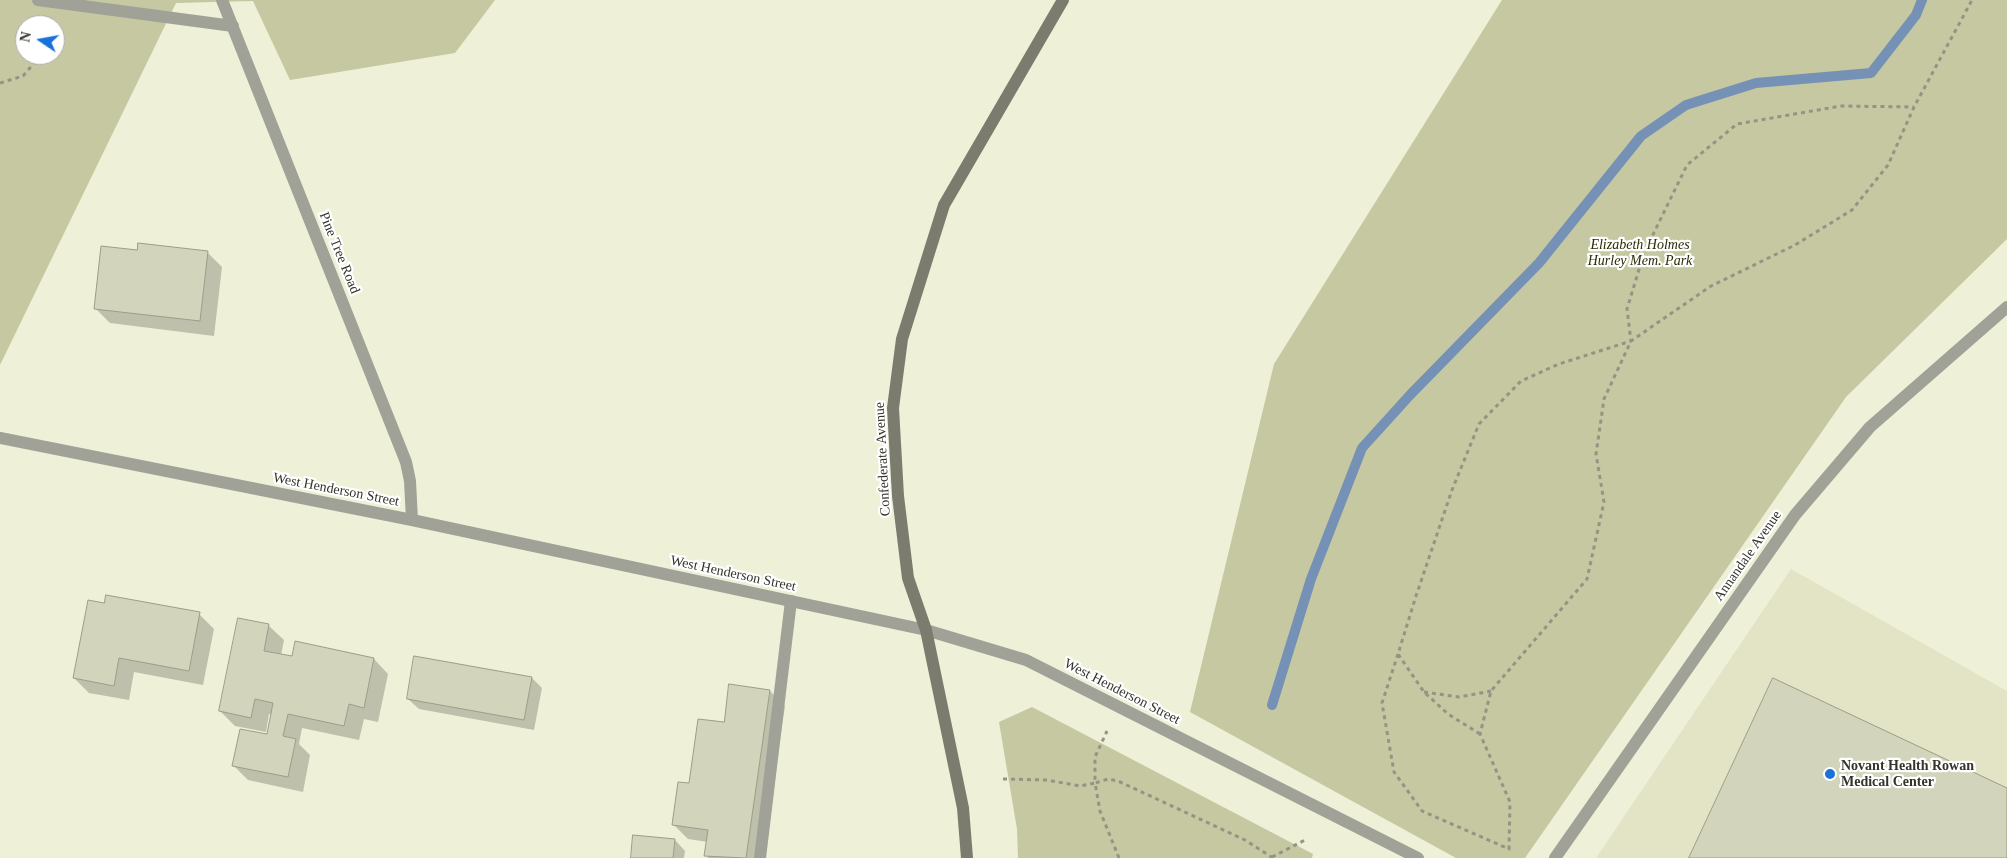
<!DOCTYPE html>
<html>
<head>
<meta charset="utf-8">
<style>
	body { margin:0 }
	#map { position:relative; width:2007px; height:858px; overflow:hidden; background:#eef0d7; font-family:"Times New Roman",serif }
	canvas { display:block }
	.north { position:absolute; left:15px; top:15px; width:50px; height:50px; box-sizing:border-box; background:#fff; border:1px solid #adadaa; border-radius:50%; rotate:282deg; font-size:14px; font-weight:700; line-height:20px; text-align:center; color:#32332a }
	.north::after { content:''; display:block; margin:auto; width:18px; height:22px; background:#1971da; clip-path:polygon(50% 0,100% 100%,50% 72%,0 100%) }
</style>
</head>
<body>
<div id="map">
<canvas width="2007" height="858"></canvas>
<div class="north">N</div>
</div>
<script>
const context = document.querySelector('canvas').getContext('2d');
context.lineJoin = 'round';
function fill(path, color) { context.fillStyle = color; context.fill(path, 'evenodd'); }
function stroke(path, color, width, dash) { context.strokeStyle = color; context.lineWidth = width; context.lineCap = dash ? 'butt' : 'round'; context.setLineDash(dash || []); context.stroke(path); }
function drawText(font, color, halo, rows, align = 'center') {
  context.font = font + ' "Times New Roman",serif'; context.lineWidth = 4.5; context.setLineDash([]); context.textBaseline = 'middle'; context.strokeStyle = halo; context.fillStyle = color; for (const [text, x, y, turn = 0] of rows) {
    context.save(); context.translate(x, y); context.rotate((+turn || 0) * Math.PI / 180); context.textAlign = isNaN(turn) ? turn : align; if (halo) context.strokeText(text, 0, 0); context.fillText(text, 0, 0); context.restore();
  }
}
const built = new Path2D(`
	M 1791,569 L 2007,691 L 2007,858 L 1596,858 Z`);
const green = new Path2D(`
	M 0,0 L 495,0 L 455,53 L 290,80 L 253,1 L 176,3 L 0,365 ZM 25,25 L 55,25 L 55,55 L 25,55 Z
	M 1502,0 L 2007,0 L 2007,239 L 1846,397 L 1525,858 L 1456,858 L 1190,712 L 1274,364 Z
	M 1032,707 L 1313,854 L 1312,858 L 1018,858 L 1017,829 L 999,722 Z`);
const shadow = new Path2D(`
	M 138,251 L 207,252 L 222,267 L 214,336 L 110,323 L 95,308 Z
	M 105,604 L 199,614 L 214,629 L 203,685 L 134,672 L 129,700 L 89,693 L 74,678 Z
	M 239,619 L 269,626 L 284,640 L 281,655 L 293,658 L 374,659 L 388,674 L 378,722 L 364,719 L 359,740 L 302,728 L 299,744 L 310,755 L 303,792 L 248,780 L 233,765 L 268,736 L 272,714 L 269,714 L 266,732 L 235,726 L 220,711 Z
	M 532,678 L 542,688 L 534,730 L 419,709 L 408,699 Z
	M 770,691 L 785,706 L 763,858 L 708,858 L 706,855 L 708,842 L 688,839 L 673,824 L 690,785 L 725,723 Z
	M 675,840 L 685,851 L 684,858 L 632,858 Z`);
const stream = new Path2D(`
	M 1272,705 L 1311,579 L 1362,448 L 1410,395 L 1539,263 L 1641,136 L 1686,105 L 1756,83 L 1871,73 L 1916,15 L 1922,0`);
const building = new Path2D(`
	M 138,243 L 208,251 L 200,321 L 94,309 L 101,246 L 137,250 Z
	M 106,595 L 200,612 L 189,671 L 119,658 L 114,686 L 73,678 L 88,600 L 104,603 Z
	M 238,618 L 269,624 L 264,651 L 292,656 L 295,641 L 374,658 L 364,708 L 349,704 L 344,726 L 288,714 L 283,736 L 296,739 L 288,777 L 232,766 L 240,729 L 267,734 L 273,703 L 255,699 L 251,718 L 219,711 Z
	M 414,656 L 532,677 L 524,720 L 407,699 Z
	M 1773,678 L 2007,788 L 2007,858 L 1689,858 Z
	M 729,684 L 770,690 L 746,858 L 704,856 L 708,830 L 672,825 L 678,782 L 689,783 L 698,719 L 724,722 Z
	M 633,835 L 675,839 L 673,858 L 631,858 Z`);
const path = new Path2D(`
	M 0,83 L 23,76 L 41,55
	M 1398,654 L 1382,703 L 1394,772 L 1422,811 L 1509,849 L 1510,802 L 1480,734 L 1491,691 L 1587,579 L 1604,502 L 1596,454 L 1604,399 L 1631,341 L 1711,286 L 1795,245 L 1852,210 L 1888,165 L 1914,107 L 1972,0
	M 1424,692 L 1459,697 L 1491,691
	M 1480,734 L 1448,714 L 1424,692 L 1398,654 L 1416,596 L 1452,490 L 1479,424 L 1521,381 L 1559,364 L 1631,341 L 1627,309 L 1644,253 L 1687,165 L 1737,124 L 1841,106 L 1914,107
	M 1003,779 L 1047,780 L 1080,786 L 1095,783 L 1095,757 L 1107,731
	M 1272,857 L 1307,839
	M 1119,858 L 1100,811 L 1095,783 L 1108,779 L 1118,781 L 1245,840 L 1273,858`);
const lane = new Path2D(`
	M 760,858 L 791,601`);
const street = new Path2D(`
	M 38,0 L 233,26
	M 222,0 L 406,462 L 410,481 L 412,520
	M 0,438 L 412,520 L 926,630 L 1026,660 L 1418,858
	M 1555,858 L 1795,515 L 1870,427 L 2007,307`);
const secondary = new Path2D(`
	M 967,858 L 963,808 L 926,630 L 908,578 L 898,496 L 893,408 L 902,339 L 944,205 L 1063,0`);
const markers = [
	[1830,774,6,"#1971da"]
];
const parkNames = [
	["Elizabeth Holmes",1640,245],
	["Hurley Mem. Park",1640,261]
];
const streetNames = [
	["Pine Tree Road",339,253,68],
	["Confederate Avenue",883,459,-93],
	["West Henderson Street",336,490,11],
	["Annandale Avenue",1748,556,-55],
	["West Henderson Street",733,574,12],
	["West Henderson Street",1122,692,27]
];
const poiNames = [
	["Novant Health Rowan",1841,766],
	["Medical Center",1841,782]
];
fill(built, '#e2e4c5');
fill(green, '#c5c8a1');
fill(shadow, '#0003');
stroke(stream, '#7691b6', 10);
fill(building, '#d2d4bc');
stroke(building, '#9c9d87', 1);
stroke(path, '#939584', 3, [4, 4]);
stroke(lane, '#a0a197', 12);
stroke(street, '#a0a197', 12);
stroke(secondary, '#7b7c6e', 12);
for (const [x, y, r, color] of markers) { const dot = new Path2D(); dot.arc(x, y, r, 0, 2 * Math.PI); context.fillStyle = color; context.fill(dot); stroke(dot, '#fff', 2); }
drawText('italic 14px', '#2b2b04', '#fff', parkNames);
drawText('14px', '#32332a', '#fff', streetNames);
drawText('bold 14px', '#32332a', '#fff', poiNames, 'left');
</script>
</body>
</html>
